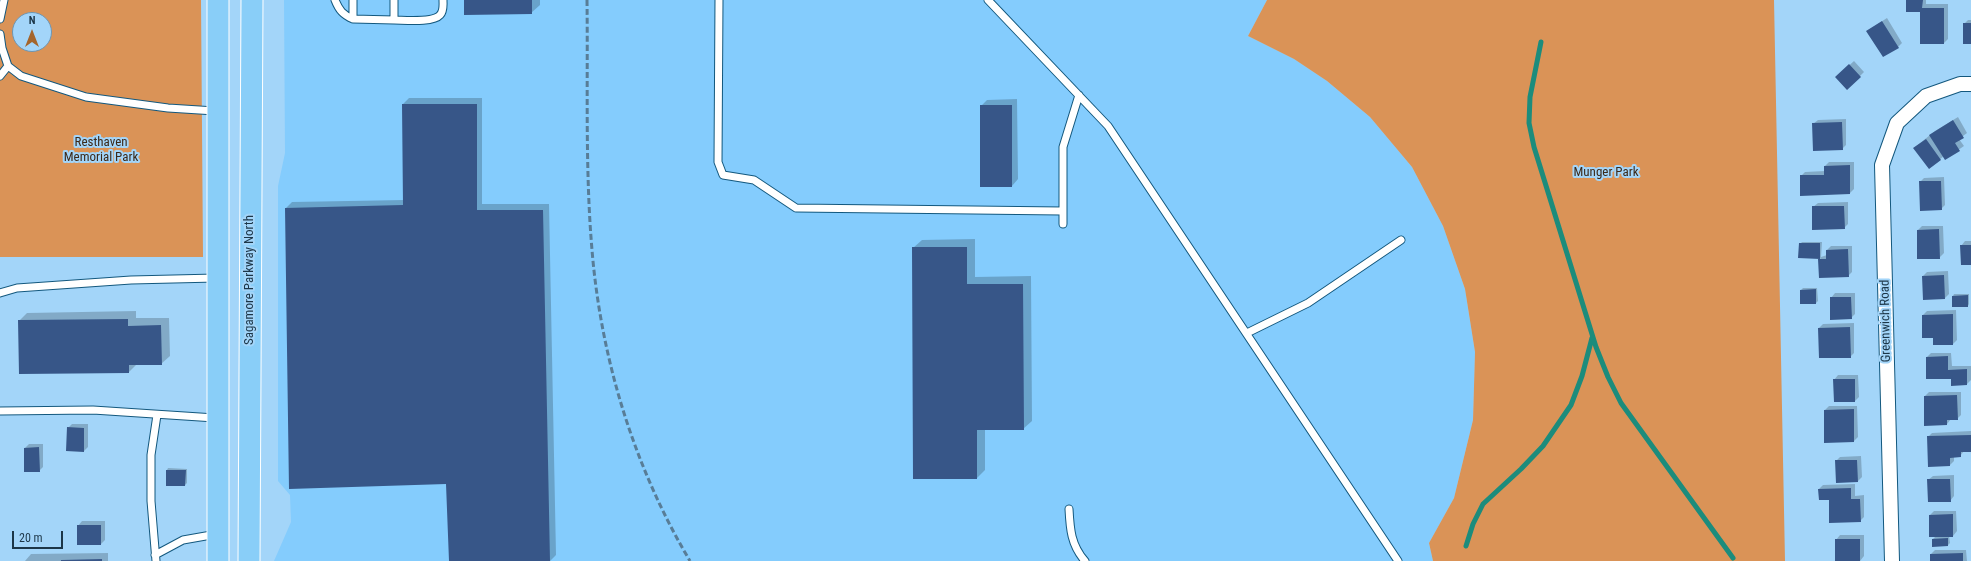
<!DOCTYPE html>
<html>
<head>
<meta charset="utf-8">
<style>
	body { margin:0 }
	#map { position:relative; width:1971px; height:561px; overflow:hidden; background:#a3d5f9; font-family:"Roboto Condensed",sans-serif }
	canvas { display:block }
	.north { position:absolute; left:12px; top:12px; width:40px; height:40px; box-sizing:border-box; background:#a3d5f9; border:1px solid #6d95b2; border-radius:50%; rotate:0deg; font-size:11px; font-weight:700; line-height:16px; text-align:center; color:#1c3648 }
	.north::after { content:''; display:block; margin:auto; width:14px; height:18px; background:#a4652c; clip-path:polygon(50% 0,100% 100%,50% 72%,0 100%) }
	.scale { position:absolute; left:12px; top:531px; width:51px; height:18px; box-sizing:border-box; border:2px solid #1c3648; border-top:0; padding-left:5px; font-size:12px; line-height:14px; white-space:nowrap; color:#1c3648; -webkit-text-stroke:3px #a3d5f9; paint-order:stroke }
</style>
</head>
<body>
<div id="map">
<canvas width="1971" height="561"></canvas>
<div class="north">N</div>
<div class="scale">20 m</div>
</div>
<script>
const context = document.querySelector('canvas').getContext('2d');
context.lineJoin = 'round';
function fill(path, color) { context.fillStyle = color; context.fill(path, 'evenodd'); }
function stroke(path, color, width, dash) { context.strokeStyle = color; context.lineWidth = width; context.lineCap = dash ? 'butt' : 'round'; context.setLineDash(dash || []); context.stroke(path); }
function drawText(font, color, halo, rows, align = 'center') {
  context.font = font + ' "Roboto Condensed",sans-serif'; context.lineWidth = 4; context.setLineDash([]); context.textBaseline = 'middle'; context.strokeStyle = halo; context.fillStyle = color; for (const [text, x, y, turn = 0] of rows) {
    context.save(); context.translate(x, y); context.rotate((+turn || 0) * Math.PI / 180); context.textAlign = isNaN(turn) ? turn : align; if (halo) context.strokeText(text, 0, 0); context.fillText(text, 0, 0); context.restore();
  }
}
const built = new Path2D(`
	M 284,0 L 1267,0 L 1248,36 L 1294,59 L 1327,81 L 1370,117 L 1412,167 L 1443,226 L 1465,289 L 1475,352 L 1473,420 L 1454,498 L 1429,543 L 1433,561 L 274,561 L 291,522 L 290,495 L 278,481 L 278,186 L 285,153 Z`);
const green = new Path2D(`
	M 0,0 L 201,0 L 203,257 L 0,257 ZM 20,20 L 44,20 L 44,44 L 20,44 Z
	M 1267,0 L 1774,0 L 1785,561 L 1433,561 L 1429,543 L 1454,498 L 1473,420 L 1475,352 L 1465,289 L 1443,226 L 1412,167 L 1370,117 L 1327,81 L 1294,59 L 1248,36 Z`);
const shadow = new Path2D(`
	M 465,0 L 540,0 L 540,5 L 531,13 Z
	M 1907,0 L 1926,0 L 1926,4 L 1948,4 L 1948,39 L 1944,43 L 1921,11 Z
	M 1887,18 L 1902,43 L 1898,47 L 1867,31 Z
	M 1968,20 L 1971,20 L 1971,43 L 1964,24 Z
	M 1854,61 L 1864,72 L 1860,76 L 1841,73 Z
	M 409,98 L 482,98 L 482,204 L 549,204 L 556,555 L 550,561 L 450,561 L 447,483 L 286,208 L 292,202 L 404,200 L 403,104 Z
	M 1017,99 L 1018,179 L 1012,186 L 981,106 L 987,100 Z
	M 1958,117 L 1967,133 L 1959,139 L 1964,146 L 1945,159 L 1944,156 L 1929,168 L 1914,148 L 1935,131 Z
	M 1846,119 L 1846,145 L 1842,149 L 1813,124 L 1818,120 Z
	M 1829,162 L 1854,162 L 1854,189 L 1850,193 L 1801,176 L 1805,172 L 1825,171 L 1825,166 Z
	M 1944,177 L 1945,205 L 1941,209 L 1920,182 L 1924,178 Z
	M 1848,202 L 1848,224 L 1844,228 L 1813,207 L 1818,203 Z
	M 1922,226 L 1943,226 L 1944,253 L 1939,258 L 1918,230 Z
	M 975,239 L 975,277 L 1031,276 L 1032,421 L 1023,429 L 985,429 L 985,470 L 977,478 L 913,248 L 922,240 Z
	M 1965,241 L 1971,241 L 1971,264 L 1961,246 Z
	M 1802,242 L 1822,242 L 1821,257 L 1827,255 L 1827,250 L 1831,246 L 1852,246 L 1852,272 L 1848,276 L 1819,259 L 1821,258 L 1799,257 L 1800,244 Z
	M 1948,271 L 1949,294 L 1945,298 L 1923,276 L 1927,272 Z
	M 1803,288 L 1817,288 L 1818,301 L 1816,303 L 1801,303 L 1801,290 Z
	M 1835,293 L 1855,293 L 1855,314 L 1851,318 L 1831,298 Z
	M 1954,294 L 1969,294 L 1969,304 L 1968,306 L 1953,296 Z
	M 1956,310 L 1957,340 L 1953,344 L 1934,337 L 1923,315 L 1927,311 Z
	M 136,311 L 136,318 L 169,318 L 170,356 L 161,364 L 137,364 L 129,372 L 19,321 L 27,313 Z
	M 1854,323 L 1854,353 L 1850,357 L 1819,328 L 1823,324 Z
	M 1931,353 L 1951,353 L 1952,366 L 1971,366 L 1971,380 L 1967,384 L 1952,378 L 1927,357 Z
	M 1838,375 L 1858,375 L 1859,397 L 1855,401 L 1834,380 Z
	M 1929,392 L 1961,392 L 1961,415 L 1957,419 L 1951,419 L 1947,424 L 1925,396 Z
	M 1829,406 L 1857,406 L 1858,437 L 1854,441 L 1825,410 Z
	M 72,424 L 88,424 L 88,447 L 84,451 L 68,428 Z
	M 1971,431 L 1971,451 L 1964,451 L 1960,456 L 1954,457 L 1954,461 L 1950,465 L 1928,437 L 1932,433 Z
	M 29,444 L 43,444 L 43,467 L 39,471 L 25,448 Z
	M 1861,456 L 1862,477 L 1858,481 L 1836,461 L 1840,457 Z
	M 168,468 L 187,469 L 187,483 L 185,485 L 167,470 Z
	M 1954,475 L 1954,496 L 1950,501 L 1928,480 L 1933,476 Z
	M 1855,484 L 1855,496 L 1864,495 L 1864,517 L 1860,521 L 1819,489 L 1823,485 Z
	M 1934,511 L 1956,511 L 1957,531 L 1953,536 L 1949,536 L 1950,543 L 1948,545 L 1933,539 L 1936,536 L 1930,515 Z
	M 82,521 L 105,521 L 105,540 L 101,544 L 78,544 L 78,526 Z
	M 1840,535 L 1864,535 L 1864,556 L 1860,561 L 1836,561 L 1836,540 Z
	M 1935,550 L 1966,550 L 1967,561 L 1931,561 L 1931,554 Z
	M 108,553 L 108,561 L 25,561 L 31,554 Z`);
const stream = new Path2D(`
	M 1541,42 L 1530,97 L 1529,123 L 1534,147 L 1596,347 L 1608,377 L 1621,403 L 1733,558
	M 1466,546 L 1473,524 L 1483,504 L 1521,469 L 1543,446 L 1571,405 L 1582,376 L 1592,338`);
const building = new Path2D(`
	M 464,0 L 532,0 L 532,14 L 464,15 Z
	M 1906,0 L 1923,0 L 1922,8 L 1944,8 L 1944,44 L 1920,44 L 1920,12 L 1906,12 Z
	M 1882,21 L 1899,48 L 1883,57 L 1866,31 Z
	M 1963,23 L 1971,23 L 1971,44 L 1963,44 Z
	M 1849,64 L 1861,77 L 1847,90 L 1835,77 Z
	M 402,104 L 477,104 L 477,210 L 543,210 L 550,561 L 449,561 L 446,484 L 289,489 L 285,208 L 403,205 Z
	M 980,105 L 1012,105 L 1012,187 L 980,187 Z
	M 1953,120 L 1964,138 L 1955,143 L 1960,151 L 1945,160 L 1929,135 Z
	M 1842,122 L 1843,150 L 1813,151 L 1812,123 Z
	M 1926,139 L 1941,160 L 1929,169 L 1913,148 Z
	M 1850,165 L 1850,194 L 1800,196 L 1800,175 L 1824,175 L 1824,166 Z
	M 1919,181 L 1941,181 L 1942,210 L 1920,211 Z
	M 1812,206 L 1844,206 L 1845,229 L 1812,230 Z
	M 1939,229 L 1940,259 L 1917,259 L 1917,230 Z
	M 1799,243 L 1820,243 L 1820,259 L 1798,258 Z
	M 1960,245 L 1971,245 L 1971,265 L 1961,265 Z
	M 912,247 L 967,247 L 967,284 L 1023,284 L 1024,430 L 977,430 L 977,479 L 913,479 Z
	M 1848,249 L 1849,277 L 1819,278 L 1818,259 L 1826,259 L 1826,250 Z
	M 1944,275 L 1945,299 L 1923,300 L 1922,276 Z
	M 1816,289 L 1816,304 L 1800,304 L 1800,290 Z
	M 1968,295 L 1968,307 L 1952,307 L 1952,296 Z
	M 1830,297 L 1851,297 L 1852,319 L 1830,320 Z
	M 1953,314 L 1953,345 L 1933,345 L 1933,338 L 1922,338 L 1922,315 Z
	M 128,319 L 128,326 L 161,325 L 162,365 L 129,365 L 129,373 L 19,374 L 18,320 Z
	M 1850,327 L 1851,358 L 1819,358 L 1818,328 Z
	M 1948,356 L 1948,370 L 1967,369 L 1967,385 L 1951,386 L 1951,379 L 1926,379 L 1926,357 Z
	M 1833,379 L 1855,379 L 1855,402 L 1834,402 Z
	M 1957,395 L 1958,420 L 1947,420 L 1947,425 L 1924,426 L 1924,396 Z
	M 1854,409 L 1854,442 L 1824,443 L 1824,410 Z
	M 67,427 L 84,428 L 84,452 L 66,451 Z
	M 1971,435 L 1971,452 L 1961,452 L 1961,457 L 1950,458 L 1950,466 L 1928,467 L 1927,436 Z
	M 39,447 L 40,472 L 24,472 L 24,448 Z
	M 1835,460 L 1857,460 L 1858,482 L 1836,483 Z
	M 166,470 L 186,470 L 185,486 L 166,486 Z
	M 1927,479 L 1950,479 L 1951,502 L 1928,502 Z
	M 1851,488 L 1851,499 L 1860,499 L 1861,522 L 1829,523 L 1829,500 L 1819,500 L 1818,489 Z
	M 1953,514 L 1953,537 L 1929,537 L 1929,515 Z
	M 77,525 L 101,525 L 101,545 L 77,545 Z
	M 1948,538 L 1948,546 L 1932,547 L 1932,539 Z
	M 1835,539 L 1860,539 L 1860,561 L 1835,561 Z
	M 1963,553 L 1963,561 L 1930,561 L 1930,554 Z
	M 102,559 L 102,561 L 61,561 L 61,560 Z`);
const lane = new Path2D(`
	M 335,0 C 339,10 343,15 353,19
	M 353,0 L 353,19 L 394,20
	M 394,0 L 394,20 C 404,20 433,23 440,15 C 444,11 443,5 443,0
	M 719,0 L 718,162 L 723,175 L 754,180 L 796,208 L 1062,211
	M 988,0 L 1108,126 L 1398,561
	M 0,19 L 4,0
	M 0,34 L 2,48 L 8,66 L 21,76 L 86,97 L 168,108 L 215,111
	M 0,76 L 8,66
	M 1063,224 L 1063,147 L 1079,95
	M 0,293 L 17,288 L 131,280 L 216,278
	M 1247,333 L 1308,303 L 1401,240
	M 0,411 L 93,410 L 215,418
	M 1069,509 C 1070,529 1071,545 1085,561
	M 155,555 L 183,540 L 217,534
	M 156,561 L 151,501 L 151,455 L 157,415`);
const street = new Path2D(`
	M 1892,561 L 1882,165 L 1897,123 L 1926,96 L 1960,84 L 1971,84`);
const primary = new Path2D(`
	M 218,561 L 218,0
	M 249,561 L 252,0`);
const rail = new Path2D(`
	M 587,0 C 588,82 585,169 592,250 C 601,359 634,467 690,561`);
const parkNames = [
	["Resthaven",101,143],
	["Memorial Park",101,158],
	["Munger Park",1606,173]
];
const streetNames = [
	["Sagamore Parkway North",250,280,-90],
	["Greenwich Road",1886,321,-91]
];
fill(built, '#84ccfd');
fill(green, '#da9357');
fill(shadow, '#0003');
stroke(stream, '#1c8c7c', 5);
fill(building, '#375688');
stroke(lane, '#13587e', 9);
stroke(street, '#13587e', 16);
stroke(primary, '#fff', 23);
stroke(lane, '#fff', 7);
stroke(street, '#fff', 14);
stroke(primary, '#89cef8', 21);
stroke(rail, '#587d97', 3, [6, 3]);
drawText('13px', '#3c2919', '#a3d5f9', parkNames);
drawText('13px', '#1c3648', '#a3d5f9', streetNames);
</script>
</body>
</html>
